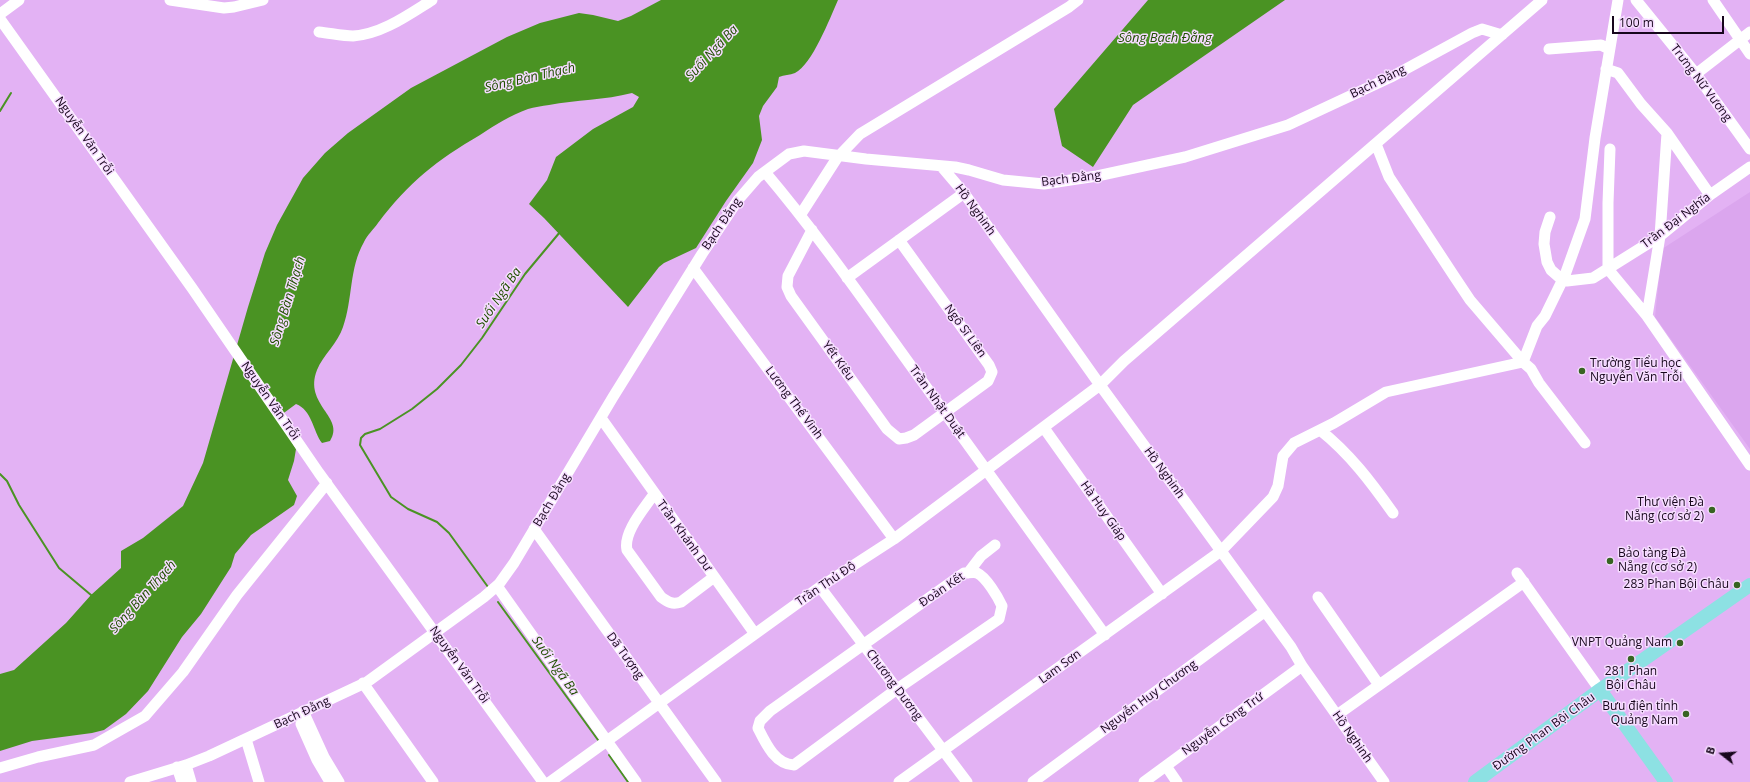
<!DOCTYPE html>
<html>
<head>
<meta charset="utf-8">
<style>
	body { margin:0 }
	#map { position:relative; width:1750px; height:782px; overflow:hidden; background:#e3b2f4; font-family:"Open Sans",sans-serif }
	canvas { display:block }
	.north { position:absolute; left:1702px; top:734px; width:40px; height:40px; -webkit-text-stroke:3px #f6ddff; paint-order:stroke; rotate:287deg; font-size:11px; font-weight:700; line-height:16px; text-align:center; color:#17061c }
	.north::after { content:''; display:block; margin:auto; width:14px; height:18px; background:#17061c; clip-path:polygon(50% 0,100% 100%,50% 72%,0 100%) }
	.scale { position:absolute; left:1612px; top:16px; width:112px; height:18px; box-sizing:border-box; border:2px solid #17061c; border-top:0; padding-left:5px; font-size:12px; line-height:14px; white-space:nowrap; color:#17061c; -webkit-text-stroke:3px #f6ddff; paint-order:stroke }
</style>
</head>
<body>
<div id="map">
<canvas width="1750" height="782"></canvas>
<div class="north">B</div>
<div class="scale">100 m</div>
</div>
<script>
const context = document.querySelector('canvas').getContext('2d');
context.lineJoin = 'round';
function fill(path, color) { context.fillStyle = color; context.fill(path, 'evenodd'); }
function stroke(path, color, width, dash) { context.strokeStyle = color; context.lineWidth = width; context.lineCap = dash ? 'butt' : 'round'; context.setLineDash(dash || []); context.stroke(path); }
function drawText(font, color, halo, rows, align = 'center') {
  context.font = font + ' "Open Sans",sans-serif'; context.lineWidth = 3; context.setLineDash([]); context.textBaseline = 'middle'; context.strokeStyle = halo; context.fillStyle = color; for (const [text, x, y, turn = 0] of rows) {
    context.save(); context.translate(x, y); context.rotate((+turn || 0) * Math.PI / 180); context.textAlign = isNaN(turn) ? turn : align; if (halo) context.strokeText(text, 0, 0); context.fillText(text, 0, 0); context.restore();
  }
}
const built = new Path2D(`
	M 1750,192 L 1750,449 L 1655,317 L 1662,249 Z`);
const water = new Path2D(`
	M 661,0 L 838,0 C 830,18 812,65 795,73 C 790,75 784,75 779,77 L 777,87 L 763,106 L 759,116 L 762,140 L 753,163 L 726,201 L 696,248 L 664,263 L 659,267 L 628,307 L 544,218 L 529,204 L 547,180 L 556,157 L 593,129 L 633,107 L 639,97 L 632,93 C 605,100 576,100 549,105 C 542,106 534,107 528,109 C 511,115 495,125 480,135 C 437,160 409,182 378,223 C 374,229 367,235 364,242 C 349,268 353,299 343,327 C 338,343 323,355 317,370 C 303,405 346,417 330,441 L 322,443 C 313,431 312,410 296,404 L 277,418 L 296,449 L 294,461 L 288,480 L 297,496 L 294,505 L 251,535 L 235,554 L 231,567 L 201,614 L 182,637 L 148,691 L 126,714 L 104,730 L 92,733 L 32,741 L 0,751 L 0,674 L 14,670 L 66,623 L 91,595 L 121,568 L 121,551 L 143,538 L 183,506 L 203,463 L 248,307 L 265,253 L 277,225 L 303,178 L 325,153 L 348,133 L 411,88 L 507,37 L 540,23 L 579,13 L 593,15 L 618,21 L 631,16 Z
	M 1148,0 L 1285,0 L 1133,105 L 1093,167 L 1062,146 L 1054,109 Z`);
const stream = new Path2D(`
	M 0,111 L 11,93
	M 0,474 L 7,481 L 19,505 L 59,568 L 91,595
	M 488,587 L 449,533 L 437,522 L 408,509 L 391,497 L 360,445 L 361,438 L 365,434 L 380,429 L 412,409 L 437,389 L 461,365 L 482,338 L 525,274 L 560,232
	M 498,602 L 598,740
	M 609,755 L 628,782`);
const minor = new Path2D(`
	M 170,0 L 224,8 L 234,7 L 263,0
	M 1636,0 L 1696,74 L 1750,149
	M 1713,0 L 1750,54
	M 0,14 L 19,0
	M 0,19 L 192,288 L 319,473 L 543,782
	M 319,32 C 330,33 342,36 353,36 C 382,34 408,15 432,0
	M 1549,49 L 1601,45 L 1609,49
	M 1606,69 L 1618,73 L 1641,104 L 1667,133 L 1710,195
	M 1696,74 L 1750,32
	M 1610,149 L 1608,203 L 1608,269 L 1647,316 L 1750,465
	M 941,166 L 964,193 L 1100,385 L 1291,647 L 1302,666 L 1384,782
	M 765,172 C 820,237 869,308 919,377 C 981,463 1043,548 1105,635
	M 801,214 L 837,158 L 860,134 L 1069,7 L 1078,0
	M 1550,217 L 1545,232 L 1544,244 L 1547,262 L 1551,270 L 1559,277 L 1567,281 L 1593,278 L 1660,236 L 1710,195 L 1750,167
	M 812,230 L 788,276 L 787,287 L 791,296 L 887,429 L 899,439 L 906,438 L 914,435 L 988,381 L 992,372 L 989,365 L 899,240
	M 693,268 L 894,539
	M 847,278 L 964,193
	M 1647,316 L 1660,236 L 1667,133
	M 601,418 L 755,634
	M 1044,428 L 1162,594
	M 1320,430 C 1350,454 1371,482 1393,513
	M 1585,443 L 1539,383 L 1531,369 L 1523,362 L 1537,326 L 1545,316 L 1565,275 L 1585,219 L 1595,138 L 1618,0
	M 654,494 C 644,509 623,532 627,550 L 661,597 C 668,602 672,605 681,602 L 714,577
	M 534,529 L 716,782
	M 964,573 C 968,573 974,572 977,573 C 986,577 998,597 1002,606 L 999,619 L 897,689 L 794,765 C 775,764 766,744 758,728 L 760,721 L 770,711 Z
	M 968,573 L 981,556 L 995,545
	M 1517,573 L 1600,690
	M 497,586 L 636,782
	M 820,587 L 967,782
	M 1318,597 L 1379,685
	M 363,683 L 433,782
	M 303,711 L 324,757 L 339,782
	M 1337,715 L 1524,582
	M 301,724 L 317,760 L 330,782
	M 246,739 L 259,782
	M 186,765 L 191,782
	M 1166,766 L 1177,782
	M 177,767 L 182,782
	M 0,768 L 38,757 L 94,745 L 145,716 L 183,672 L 237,595 L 327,483
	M 130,782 L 186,765 L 209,756 L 367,682 L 484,597 L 499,584 L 514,563 L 613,397 L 702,254 L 738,200 L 758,177 L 789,154 L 804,151 L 866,159 L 955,167 L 969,170 L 1003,180 L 1044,184 L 1097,176 L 1185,157 L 1288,125 L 1393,76 L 1472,33 L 1482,29 L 1502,35
	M 550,782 L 820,587 L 894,539 L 1100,385 L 1124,361 L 1542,0
	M 899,782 L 1221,551 L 1273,497 L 1278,486 L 1283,456 L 1294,443 L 1334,423 L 1386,392 L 1523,362 L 1470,300 L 1454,276 L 1389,177 L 1376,144
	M 1033,782 L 1264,612
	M 1144,782 L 1302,666`);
const major = new Path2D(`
	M 1600,690 L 1666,782
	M 1475,782 L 1600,690 L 1750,585`);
const markers = [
	[1582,371,4,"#376422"],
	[1712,510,4,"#376422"],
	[1610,561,4,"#376422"],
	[1737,585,4,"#376422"],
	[1680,643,4,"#376422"],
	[1631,659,4,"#376422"],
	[1686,714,4,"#376422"]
];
const streetNames = [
	["Bạch Đằng",1378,82,-26],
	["Trưng Nữ Vương",1701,83,53],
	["Nguyễn Văn Trỗi",84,136,55],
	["Bạch Đằng",1071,179,-7],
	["Hồ Nghinh",975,210,54],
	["Trần Đại Nghĩa",1676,221,-37],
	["Bạch Đằng",722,224,-56],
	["Ngô Sĩ Liên",965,331,54],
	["Yết Kiêu",838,361,54],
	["Nguyễn Văn Trỗi",270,401,55],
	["Trần Nhật Duật",937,402,54],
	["Lương Thế Vinh",794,403,53],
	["Hồ Nghinh",1164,473,54],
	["Bạch Đằng",552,500,-59],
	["Hà Huy Giáp",1103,511,55],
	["Trần Khánh Dư",684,536,54],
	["Trần Thủ Độ",826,584,-34],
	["Đoàn Kết",942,590,-34],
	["Dã Tượng",625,656,54],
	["Nguyễn Văn Trỗi",459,665,54],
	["Lam Sơn",1060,667,-36],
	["Chương Dương",894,685,53],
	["Nguyễn Huy Chương",1149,697,-36],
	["Bạch Đằng",302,713,-25],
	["Nguyễn Công Trứ",1223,724,-36],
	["Đường Phan Bội Châu",1544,732,-36],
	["Hồ Nghinh",1352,737,55]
];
const poiNames = [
	["Trường Tiểu học",1590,364,"left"],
	["Nguyễn Văn Trỗi",1590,378,"left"],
	["Thư viện Đà",1704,503],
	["Nẵng (cơ sở 2)",1704,517],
	["Bảo tàng Đà",1618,554,"left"],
	["Nẵng (cơ sở 2)",1618,568,"left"],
	["283 Phan Bội Châu",1729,585],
	["VNPT Quảng Nam",1672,643],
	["281 Phan",1631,672,"center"],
	["Bội Châu",1631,686,"center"],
	["Bưu điện tỉnh",1678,707],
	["Quảng Nam",1678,721]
];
const waterNames = [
	["Sông Bạch Đằng",1165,38],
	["Suối Ngã Ba",712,53,-47],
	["Sông Bàn Thạch",530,78,-13],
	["Suối Ngã Ba",499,298,-56],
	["Sông Bàn Thạch",288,301,-73],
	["Sông Bàn Thạch",143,597,-48],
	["Suối Ngã Ba",555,666,54]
];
fill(built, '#dba6ee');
fill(water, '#4a9323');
stroke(stream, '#4a9323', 2);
stroke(minor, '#fff', 11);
stroke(major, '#8de1e3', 14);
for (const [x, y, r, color] of markers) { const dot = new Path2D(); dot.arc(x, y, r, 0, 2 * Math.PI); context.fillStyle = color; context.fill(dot); stroke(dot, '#f6ddff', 1.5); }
drawText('12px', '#17061c', '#f6ddff', streetNames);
drawText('12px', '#17061c', '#f6ddff', poiNames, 'right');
drawText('italic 13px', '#204f01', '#f6ddff', waterNames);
</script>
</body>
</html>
